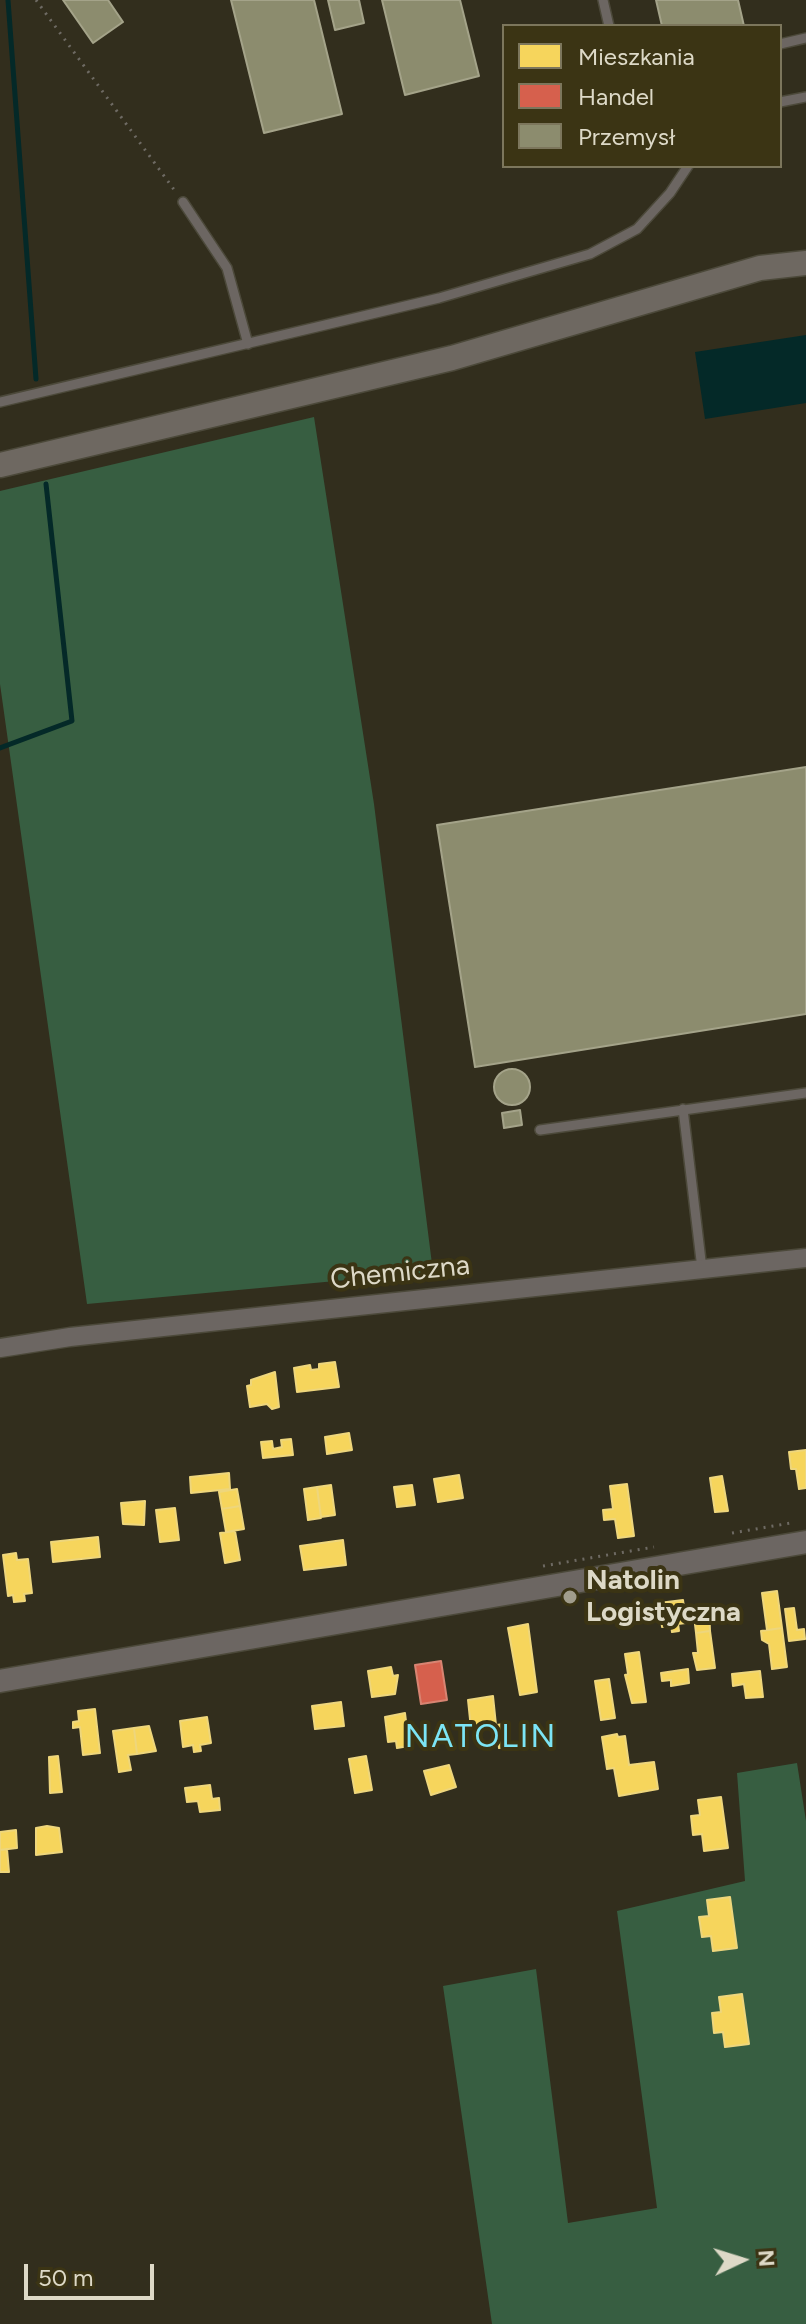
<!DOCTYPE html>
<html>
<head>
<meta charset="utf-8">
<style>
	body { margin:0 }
	#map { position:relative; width:806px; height:2324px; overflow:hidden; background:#322e1d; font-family:Figtree,sans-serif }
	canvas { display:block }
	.legend { position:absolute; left:502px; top:24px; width:280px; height:144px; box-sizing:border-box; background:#3b3414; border:2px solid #7c765c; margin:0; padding:10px 14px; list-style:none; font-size:24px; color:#ddd9c7 }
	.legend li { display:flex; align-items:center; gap:16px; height:40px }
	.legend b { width:40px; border:2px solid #7c765c }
	.north { position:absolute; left:702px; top:2220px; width:80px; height:80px; -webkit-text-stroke:6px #3b3414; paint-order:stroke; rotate:86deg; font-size:22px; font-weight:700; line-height:32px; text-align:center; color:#ddd9c7 }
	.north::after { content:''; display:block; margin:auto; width:28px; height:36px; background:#ddd9c7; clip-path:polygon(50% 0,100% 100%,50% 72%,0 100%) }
	.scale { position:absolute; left:24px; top:2264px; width:130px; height:36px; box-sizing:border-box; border:4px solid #ddd9c7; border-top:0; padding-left:10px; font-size:24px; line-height:28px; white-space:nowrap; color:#ddd9c7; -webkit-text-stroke:6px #3b3414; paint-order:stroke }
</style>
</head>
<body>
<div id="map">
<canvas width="806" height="2324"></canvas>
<ul class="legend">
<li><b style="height:22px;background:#f6d55c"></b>Mieszkania</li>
<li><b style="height:22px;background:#d6604d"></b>Handel</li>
<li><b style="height:22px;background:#8c8c6e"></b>Przemysł</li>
</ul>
<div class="north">N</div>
<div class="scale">50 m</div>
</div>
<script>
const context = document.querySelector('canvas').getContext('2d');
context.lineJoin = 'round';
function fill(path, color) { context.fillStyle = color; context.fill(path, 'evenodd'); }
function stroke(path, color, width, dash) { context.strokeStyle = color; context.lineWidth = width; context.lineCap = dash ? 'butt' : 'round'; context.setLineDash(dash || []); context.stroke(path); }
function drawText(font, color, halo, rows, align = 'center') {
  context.font = font + ' Figtree,sans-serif'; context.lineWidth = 8; context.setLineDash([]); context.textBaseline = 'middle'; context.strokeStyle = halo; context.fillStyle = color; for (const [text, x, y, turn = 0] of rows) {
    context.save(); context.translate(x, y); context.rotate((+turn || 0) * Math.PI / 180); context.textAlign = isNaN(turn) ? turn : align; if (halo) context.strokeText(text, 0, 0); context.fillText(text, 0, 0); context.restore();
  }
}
const green = new Path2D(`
	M 314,417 L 374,804 L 433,1272 L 87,1304 L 0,684 L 0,491 Z
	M 797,1763 L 806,1821 L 806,2324 L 492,2324 L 443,1986 L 536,1969 L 568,2223 L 657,2208 L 617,1911 L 745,1881 L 737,1773 Z`);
const water = new Path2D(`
	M 806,335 L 806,403 L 705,419 L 695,352 Z`);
const homes = new Path2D(`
	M 335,1362 L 339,1387 L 297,1392 L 294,1368 L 310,1365 L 311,1370 L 319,1369 L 319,1364 Z
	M 275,1372 L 279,1407 L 272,1409 L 267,1404 L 250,1407 L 247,1386 L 251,1385 L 251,1380 Z
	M 349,1433 L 352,1450 L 327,1454 L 325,1437 Z
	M 291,1439 L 293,1455 L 263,1458 L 261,1442 L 272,1441 L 273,1449 L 282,1447 L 281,1440 Z
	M 806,1450 L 806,1488 L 799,1489 L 796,1469 L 791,1469 L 789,1452 Z
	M 229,1473 L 230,1489 L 191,1493 L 190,1477 Z
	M 459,1475 L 463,1498 L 438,1502 L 434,1479 Z
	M 722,1476 L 728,1511 L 715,1512 L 710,1478 Z
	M 627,1484 L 634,1536 L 618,1538 L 615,1519 L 604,1520 L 603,1510 L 613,1509 L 610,1486 Z
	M 331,1485 L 335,1515 L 321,1517 L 317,1487 Z
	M 412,1485 L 415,1505 L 397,1507 L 394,1487 Z
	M 317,1487 L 321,1518 L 308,1520 L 304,1489 Z
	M 237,1489 L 240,1506 L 222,1509 L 219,1492 Z
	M 145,1501 L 144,1525 L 123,1524 L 121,1503 Z
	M 240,1506 L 244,1529 L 226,1532 L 222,1509 Z
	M 175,1508 L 179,1540 L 160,1542 L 156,1510 Z
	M 235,1531 L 240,1560 L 225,1563 L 220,1533 Z
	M 98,1537 L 100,1557 L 53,1562 L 51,1542 Z
	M 343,1540 L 346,1565 L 304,1570 L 300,1546 Z
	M 16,1553 L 17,1560 L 28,1559 L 32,1593 L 24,1594 L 25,1601 L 14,1602 L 13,1595 L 8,1596 L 3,1555 Z
	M 777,1591 L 782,1628 L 767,1630 L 762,1593 Z
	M 683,1600 L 686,1623 L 678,1624 L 679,1631 L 672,1632 L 671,1625 L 662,1627 L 659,1603 Z
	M 709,1606 L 710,1631 L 696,1633 L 693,1608 Z
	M 794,1608 L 797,1630 L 804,1629 L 805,1639 L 789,1641 L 785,1609 Z
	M 528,1624 L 537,1692 L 520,1695 L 508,1628 Z
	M 782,1628 L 787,1667 L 772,1669 L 769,1644 L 762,1640 L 761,1631 Z
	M 710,1631 L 715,1668 L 697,1670 L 693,1653 L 698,1653 L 696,1633 Z
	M 639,1652 L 646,1702 L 632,1703 L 625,1675 L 628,1674 L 625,1654 Z
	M 391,1667 L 393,1676 L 398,1675 L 395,1694 L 372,1697 L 368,1671 Z
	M 688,1669 L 689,1683 L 671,1686 L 671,1680 L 662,1681 L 661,1673 Z
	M 760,1671 L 763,1697 L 746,1698 L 744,1684 L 733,1686 L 732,1674 Z
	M 609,1679 L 615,1718 L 601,1720 L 595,1681 Z
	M 493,1696 L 496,1725 L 471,1729 L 468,1700 Z
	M 341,1702 L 344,1726 L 315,1729 L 312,1706 Z
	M 95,1709 L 100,1753 L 83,1755 L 80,1727 L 73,1728 L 73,1722 L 79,1721 L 78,1711 Z
	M 405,1713 L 409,1746 L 397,1748 L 396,1741 L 388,1742 L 385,1717 Z
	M 207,1717 L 211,1743 L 200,1745 L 201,1751 L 194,1752 L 193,1745 L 183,1747 L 180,1721 Z
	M 505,1724 L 508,1747 L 499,1748 L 496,1725 Z
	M 149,1726 L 156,1751 L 137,1754 L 134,1728 Z
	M 134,1728 L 137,1754 L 128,1755 L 131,1770 L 119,1772 L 113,1731 Z
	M 617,1734 L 618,1737 L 625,1736 L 629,1765 L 654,1762 L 658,1789 L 619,1796 L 614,1768 L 607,1769 L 602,1737 Z
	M 58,1756 L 62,1792 L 50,1793 L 49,1757 Z
	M 366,1756 L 372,1790 L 355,1793 L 349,1759 Z
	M 449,1765 L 456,1787 L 431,1795 L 424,1771 Z
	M 210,1785 L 212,1799 L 219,1798 L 220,1810 L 200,1812 L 198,1801 L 187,1802 L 185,1788 Z
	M 721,1797 L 728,1848 L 704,1851 L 702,1834 L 693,1835 L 691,1816 L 700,1815 L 698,1800 Z
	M 47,1826 L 59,1828 L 62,1852 L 36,1855 L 36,1828 Z
	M 16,1830 L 17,1848 L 0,1850 L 0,1832 Z
	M 7,1849 L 9,1872 L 0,1872 L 0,1850 Z
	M 730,1897 L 737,1948 L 713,1951 L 711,1936 L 702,1937 L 699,1917 L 709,1916 L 707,1900 Z
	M 742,1994 L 749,2044 L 725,2047 L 723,2032 L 714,2033 L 712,2013 L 721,2012 L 719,1997 Z`);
const shops = new Path2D(`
	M 441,1661 L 447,1700 L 421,1704 L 415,1665 Z`);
const industry = new Path2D(`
	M 63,0 L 108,0 L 123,22 L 93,43 Z
	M 231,0 L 314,0 L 342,114 L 264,133 Z
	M 328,0 L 359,0 L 364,23 L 335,30 Z
	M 382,0 L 460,0 L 479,76 L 405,95 Z
	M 656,0 L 738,0 L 744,26 L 662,26 Z
	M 806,767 L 806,1014 L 475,1067 L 437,825 Z
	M494 1087a18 18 0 1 1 36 0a18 18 0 1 1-36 0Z
	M 520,1110 L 522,1125 L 504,1128 L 502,1113 Z`);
const stream = new Path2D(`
	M 8,0 L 36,379
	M 0,748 L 72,721 L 46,484`);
const path = new Path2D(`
	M 36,0 L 175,191
	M 732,1533 L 791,1523
	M 543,1566 L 654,1547`);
const service = new Path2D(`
	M 603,0 L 609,26
	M 780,44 L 806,38
	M 780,102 L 806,97
	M 183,202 L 227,268 L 248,344
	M 0,402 L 439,298 L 590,254 L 637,229 L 670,193 L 688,166
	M 683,1109 L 702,1269
	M 540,1130 L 806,1093`);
const minor = new Path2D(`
	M 0,1348 L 70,1337 L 806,1258`);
const tertiary = new Path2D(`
	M 0,1681 L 806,1542`);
const secondary = new Path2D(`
	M 0,465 L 452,358 L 760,268 L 806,263`);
const markers = [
	[570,1597,8,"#a19d8c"]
];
const streetNames = [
	["Chemiczna",400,1273,-6]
];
const poiNames = [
	["Natolin",586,1581],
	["Logistyczna",586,1613]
];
const quarterNames = [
	["NATOLIN",481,1738]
];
fill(green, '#375e41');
fill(water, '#042928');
fill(homes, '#f6d55c');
stroke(homes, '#eed67c', 2);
fill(shops, '#d6604d');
stroke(shops, '#d88472', 2);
fill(industry, '#8c8c6e');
stroke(industry, '#a4a389', 2);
stroke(stream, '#042928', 5);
stroke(service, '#4c493a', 12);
stroke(minor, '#4c493a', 21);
stroke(tertiary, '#4c493a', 25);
stroke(secondary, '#4c493a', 27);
stroke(path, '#6e6a63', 3, [2, 6]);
stroke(service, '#6c6662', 9);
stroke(minor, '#6c6662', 18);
stroke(tertiary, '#6c6662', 22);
stroke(secondary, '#6e6861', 24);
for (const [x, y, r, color] of markers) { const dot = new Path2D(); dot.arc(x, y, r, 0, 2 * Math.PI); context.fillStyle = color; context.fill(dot); stroke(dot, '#3b3414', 3); }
drawText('28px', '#ddd9c7', '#3b3414', streetNames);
drawText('bold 28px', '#ddd9c7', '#3b3414', poiNames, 'left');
context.letterSpacing = '2px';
drawText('32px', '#7ce5f5', '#3b3414', quarterNames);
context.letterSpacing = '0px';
</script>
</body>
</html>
